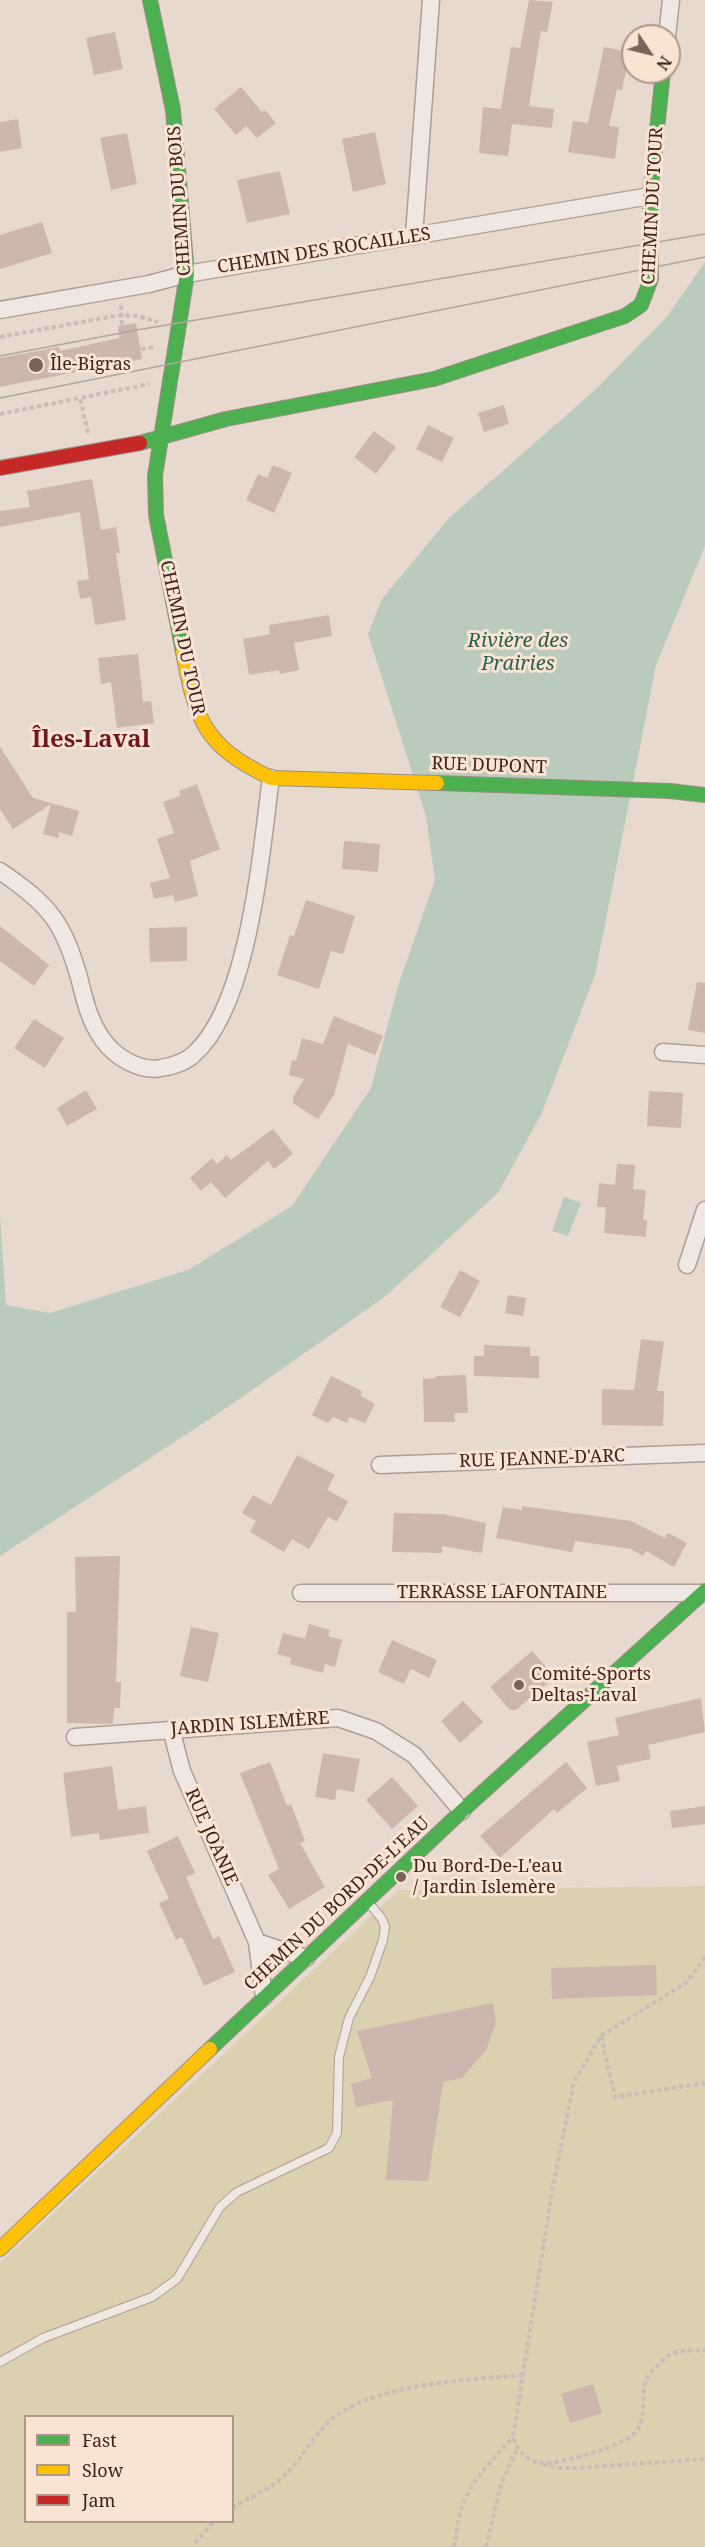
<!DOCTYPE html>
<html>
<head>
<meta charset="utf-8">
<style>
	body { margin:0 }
	#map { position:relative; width:705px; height:2547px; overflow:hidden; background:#e8d9ce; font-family:"Noto Serif",serif }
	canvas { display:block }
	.legend { position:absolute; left:24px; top:2415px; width:210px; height:108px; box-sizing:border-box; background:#f9e4d4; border:2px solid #ae978b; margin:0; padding:8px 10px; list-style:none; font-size:18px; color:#3d241d }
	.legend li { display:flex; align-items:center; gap:12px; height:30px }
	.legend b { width:30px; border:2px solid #ae978b }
	.north { position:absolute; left:621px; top:24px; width:60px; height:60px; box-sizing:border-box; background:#f9e4d4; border:2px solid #ae978b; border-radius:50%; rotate:125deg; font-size:16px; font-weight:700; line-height:24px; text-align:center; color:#3d241d }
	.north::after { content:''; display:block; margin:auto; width:21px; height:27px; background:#79635b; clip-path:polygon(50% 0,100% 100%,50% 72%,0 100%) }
</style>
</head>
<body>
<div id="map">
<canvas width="705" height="2547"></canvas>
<ul class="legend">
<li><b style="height:8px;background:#4caf50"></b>Fast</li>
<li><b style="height:8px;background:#ffc107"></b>Slow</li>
<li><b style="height:8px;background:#c62828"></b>Jam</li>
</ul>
<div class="north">N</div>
</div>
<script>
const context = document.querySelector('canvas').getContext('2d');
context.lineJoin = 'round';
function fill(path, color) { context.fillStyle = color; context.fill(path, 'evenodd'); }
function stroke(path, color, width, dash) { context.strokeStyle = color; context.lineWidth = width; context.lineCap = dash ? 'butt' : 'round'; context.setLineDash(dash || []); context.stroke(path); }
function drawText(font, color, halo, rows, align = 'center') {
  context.font = font + ' "Noto Serif",serif'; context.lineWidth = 6; context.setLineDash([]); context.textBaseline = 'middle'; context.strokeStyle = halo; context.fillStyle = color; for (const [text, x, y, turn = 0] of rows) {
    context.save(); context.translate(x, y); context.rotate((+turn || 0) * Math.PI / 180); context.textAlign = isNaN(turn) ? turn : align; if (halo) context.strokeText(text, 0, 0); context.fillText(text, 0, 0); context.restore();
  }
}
const green = new Path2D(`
	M 705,1886 L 705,2547 L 0,2547 L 0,2263 L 399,1890 ZM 26,2416 L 232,2416 L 232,2522 L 26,2522 Z`);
const water = new Path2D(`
	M 705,262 L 705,546 L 656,665 L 595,975 L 541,1115 L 498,1193 L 386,1296 L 222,1411 L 0,1556 L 0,1216 L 6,1305 L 50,1313 L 188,1270 L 292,1206 L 371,1088 L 398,986 L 435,880 L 426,816 L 368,634 L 382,599 L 449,518 L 594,391 L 666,318 Z
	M 564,1197 L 581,1203 L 568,1236 L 552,1231 Z`);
const building = new Path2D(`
	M 529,0 L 553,2 L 547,32 L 541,31 L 529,106 L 554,109 L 552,128 L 512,124 L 508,156 L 479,153 L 483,107 L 501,109 L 511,47 L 520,48 Z
	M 115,32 L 123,69 L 94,75 L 86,38 Z
	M 604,47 L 630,52 L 622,90 L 617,89 L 609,126 L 619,127 L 615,159 L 568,152 L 573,121 L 588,123 Z
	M 241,87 L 262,112 L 265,110 L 276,123 L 257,138 L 246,126 L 236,135 L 214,109 Z
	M 18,119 L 22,148 L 0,152 L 0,122 Z
	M 375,132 L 386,184 L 353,192 L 342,139 Z
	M 127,133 L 137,184 L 111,190 L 100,138 Z
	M 280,171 L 290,214 L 247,223 L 237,180 Z
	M 42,222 L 52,253 L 0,269 L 0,235 Z
	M 136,323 L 142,359 L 0,387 L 0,358 L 59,347 L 60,351 L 119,338 L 118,326 Z
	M 504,405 L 509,424 L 484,432 L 478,413 Z
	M 428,425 L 454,438 L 442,462 L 416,449 Z
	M 374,431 L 396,447 L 376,474 L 354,457 Z
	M 273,465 L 292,473 L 274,513 L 246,500 L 258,474 L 267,478 Z
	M 92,479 L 101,530 L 116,527 L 120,553 L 116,553 L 126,620 L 95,625 L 91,597 L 80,599 L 77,581 L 89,579 L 80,512 L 0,527 L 0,511 L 30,507 L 27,491 Z
	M 329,615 L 332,636 L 294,643 L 299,670 L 280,674 L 279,670 L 249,675 L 243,639 L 270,634 L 269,625 Z
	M 138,654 L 143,702 L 151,701 L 154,723 L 117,728 L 111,682 L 101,684 L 98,658 Z
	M 0,747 L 33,798 L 79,811 L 72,836 L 59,832 L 58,838 L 43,834 L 51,804 L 13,829 L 0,809 Z
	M 197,784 L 220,849 L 190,861 L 198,896 L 175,902 L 173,895 L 154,899 L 150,883 L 170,878 L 157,839 L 174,833 L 163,802 L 180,796 L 179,791 Z
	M 344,841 L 380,844 L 378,872 L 342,869 Z
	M 306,900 L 355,916 L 343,954 L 331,951 L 319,989 L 277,975 L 290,935 L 294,936 Z
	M 0,926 L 49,965 L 34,986 L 0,961 Z
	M 187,927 L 187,961 L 150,962 L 149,928 Z
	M 697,982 L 705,983 L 705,1033 L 688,1030 Z
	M 334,1016 L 383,1036 L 375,1055 L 348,1044 L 334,1095 L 318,1119 L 293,1103 L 293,1097 L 304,1079 L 289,1075 L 292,1060 L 296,1061 L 302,1038 L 323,1044 Z
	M 34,1019 L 64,1038 L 45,1068 L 14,1048 Z
	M 86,1090 L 97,1109 L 67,1126 L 57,1108 Z
	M 649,1091 L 683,1093 L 681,1128 L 647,1126 Z
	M 273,1129 L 293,1154 L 274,1169 L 268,1161 L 225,1198 L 211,1182 L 201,1191 L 190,1178 L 212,1158 L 217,1164 L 227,1155 L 231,1160 Z
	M 617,1164 L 635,1165 L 633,1189 L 646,1190 L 643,1220 L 647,1220 L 646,1237 L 604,1233 L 606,1207 L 597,1207 L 599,1183 L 615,1185 Z
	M 460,1270 L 480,1281 L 460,1317 L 440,1307 Z
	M 508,1295 L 526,1298 L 523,1316 L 505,1313 Z
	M 641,1339 L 664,1342 L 657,1391 L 664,1391 L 663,1426 L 602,1425 L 602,1389 L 634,1390 Z
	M 484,1345 L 530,1347 L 530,1356 L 539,1356 L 539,1378 L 474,1376 L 474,1356 L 484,1356 Z
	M 466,1375 L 468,1413 L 454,1413 L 455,1422 L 424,1422 L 423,1379 L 436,1378 L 436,1376 Z
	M 331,1376 L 362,1391 L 361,1396 L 375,1404 L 365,1423 L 350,1417 L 347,1423 L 333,1417 L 328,1423 L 312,1415 Z
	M 297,1455 L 335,1475 L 327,1490 L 348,1501 L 337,1522 L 328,1517 L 309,1549 L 292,1539 L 284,1552 L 250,1532 L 256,1521 L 242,1513 L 253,1495 L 271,1505 Z
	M 522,1506 L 631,1521 L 665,1538 L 668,1533 L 687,1543 L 674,1567 L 646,1551 L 643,1556 L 631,1549 L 575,1541 L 572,1552 L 496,1538 L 503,1507 L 522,1510 Z
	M 394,1513 L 443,1514 L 486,1523 L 482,1553 L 442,1546 L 442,1553 L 392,1552 Z
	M 120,1556 L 116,1682 L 121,1682 L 120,1708 L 114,1708 L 113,1724 L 67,1723 L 67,1612 L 76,1612 L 75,1557 Z
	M 309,1624 L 330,1630 L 328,1636 L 342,1640 L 335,1667 L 325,1664 L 323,1673 L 290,1664 L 291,1658 L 277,1654 L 283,1633 L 305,1639 Z
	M 191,1627 L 219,1633 L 208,1682 L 180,1676 Z
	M 392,1640 L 437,1660 L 429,1678 L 411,1669 L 404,1684 L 378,1672 Z
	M 532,1651 L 555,1677 L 516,1710 L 510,1710 L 490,1687 Z
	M 701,1698 L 705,1732 L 648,1745 L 651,1759 L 617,1766 L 620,1781 L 596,1786 L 587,1742 L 619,1735 L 615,1718 Z
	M 463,1701 L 483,1722 L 460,1743 L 441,1721 Z
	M 323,1753 L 360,1759 L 354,1792 L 337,1789 L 335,1800 L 315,1797 Z
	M 270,1762 L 287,1806 L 291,1804 L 305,1841 L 300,1843 L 325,1887 L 289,1909 L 268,1875 L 279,1869 L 240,1773 Z
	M 566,1762 L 587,1788 L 557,1813 L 554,1809 L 500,1858 L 480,1836 Z
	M 112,1766 L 118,1810 L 146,1806 L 149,1833 L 100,1840 L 99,1833 L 71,1837 L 63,1773 Z
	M 392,1777 L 418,1806 L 392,1829 L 366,1800 Z
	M 705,1806 L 705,1824 L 672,1828 L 670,1811 Z
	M 178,1836 L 195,1873 L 186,1877 L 213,1939 L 219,1936 L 235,1972 L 204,1986 L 182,1937 L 176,1940 L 159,1903 L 169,1899 L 147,1851 Z
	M 656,1965 L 657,1995 L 552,1999 L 551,1968 Z
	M 493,2003 L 496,2023 L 486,2050 L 462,2078 L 443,2082 L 428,2181 L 386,2180 L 393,2100 L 356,2107 L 351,2084 L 372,2078 L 357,2031 Z
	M 593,2384 L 602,2413 L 570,2423 L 561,2394 Z`);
const path = new Path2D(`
	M 121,305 L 122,325
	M 0,337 L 120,315 L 138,316 L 158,322
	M 141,349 L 155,347
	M 0,414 L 80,398
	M 88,433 L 80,398 L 149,384
	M 705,1957 L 686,1983 L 601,2036 L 574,2082 L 553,2186 L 513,2437 C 517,2450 526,2461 541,2463 C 556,2465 622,2446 633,2435 C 649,2418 639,2398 647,2378 C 650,2372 658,2365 662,2361 C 675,2347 688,2352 705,2350
	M 601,2036 L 615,2097 L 705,2083
	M 543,2464 L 559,2468 L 577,2468 L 705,2459
	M 232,2508 C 248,2498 269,2490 283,2477 C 304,2458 314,2432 337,2415 C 382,2383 469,2380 523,2375
	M 195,2543 L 213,2522
	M 454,2547 C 457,2535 457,2521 461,2510 C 469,2482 494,2458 513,2437
	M 486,2547 L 501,2484 L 517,2449`);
const lane = new Path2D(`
	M 0,2362 L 43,2338 L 152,2297 L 177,2279 L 220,2207 L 237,2192 L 329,2148 L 337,2133 L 339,2057 L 349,2018 L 370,1977 L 383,1940 L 385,1927 L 382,1919 L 368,1902`);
const street = new Path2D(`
	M 667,36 L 671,0
	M 414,236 L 431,0
	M 0,310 L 149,284 L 187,274 L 650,196
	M 0,871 C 50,905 64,923 80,981 C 85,1002 90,1022 103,1040 C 115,1057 140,1072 161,1068 C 173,1066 185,1063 194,1054 C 250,1004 261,850 271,778
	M 663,1052 L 705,1055
	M 687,1265 L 705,1210
	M 380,1465 L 705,1453
	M 301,1593 L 705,1593
	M 171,1729 L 182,1771 L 257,1942 L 264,1997
	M 75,1737 L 338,1718 L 376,1731 L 414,1755 L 462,1811
	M 257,1942 L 306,1958`);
const fast = new Path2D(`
	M 150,0 L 173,110 L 187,274 L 155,476 L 156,515 L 183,652
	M 140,443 L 226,419 L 434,379 L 625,316 L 641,305 L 651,279 L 650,196 L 663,72
	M 437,783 L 670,791 L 705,795
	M 210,2049 L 462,1811 L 705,1591`);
const slow = new Path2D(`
	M 183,652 C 196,721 204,746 271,778 L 437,783
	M 0,2249 L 210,2049`);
const jam = new Path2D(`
	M 0,468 L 140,443`);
const tram = new Path2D(`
	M 0,356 L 137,330 L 705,234
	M 0,398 L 705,257`);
const markers = [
	[36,365,8,"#79635b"],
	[519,1685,6,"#79635b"],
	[401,1877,6,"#79635b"]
];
const streetNames = [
	["CHEMIN DU BOIS",180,201,-94],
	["CHEMIN DU TOUR",653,206,-87],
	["CHEMIN DES ROCAILLES",324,251,-9],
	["CHEMIN DU TOUR",182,638,78],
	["RUE DUPONT",489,766,2],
	["RUE JEANNE-D'ARC",542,1459,-2],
	["TERRASSE LAFONTAINE",502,1593],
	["JARDIN ISLEMÈRE",250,1724,-4],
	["RUE JOANIE",211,1837,66],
	["CHEMIN DU BORD-DE-L'EAU",337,1904,-43]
];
const poiNames = [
	["Île-Bigras",50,365],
	["Comité-Sports",531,1675],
	["Deltas-Laval",531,1696],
	["Du Bord-De-L'eau",413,1867],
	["/ Jardin Islemère",413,1888]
];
const waterNames = [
	["Rivière des",518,641],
	["Prairies",518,664]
];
const districtNames = [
	["Îles-Laval",91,740]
];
fill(green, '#dbd0af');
fill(water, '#bacbbb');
fill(building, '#ccb6ae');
stroke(lane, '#ad9f97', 10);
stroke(street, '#ad9f97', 19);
stroke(fast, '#9d8e86', 16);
stroke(slow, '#9d8e86', 16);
stroke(jam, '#9d8e86', 16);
stroke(path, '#c8bdb7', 4, [4.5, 3]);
stroke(lane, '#efe7e1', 8);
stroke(street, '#efe7e1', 16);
stroke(fast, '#4caf50', 14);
stroke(slow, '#ffc107', 14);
stroke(jam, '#c62828', 14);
stroke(tram, '#afa6a0', 1.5);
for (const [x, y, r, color] of markers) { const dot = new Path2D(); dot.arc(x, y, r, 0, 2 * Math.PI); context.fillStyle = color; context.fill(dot); stroke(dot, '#f9e4d4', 2); }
drawText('18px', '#3d241d', '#f9e4d4', streetNames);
drawText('18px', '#3d241d', '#f9e4d4', poiNames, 'left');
drawText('italic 20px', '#2b5e4d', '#f9e4d4', waterNames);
drawText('bold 24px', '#6e191e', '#f9e4d4', districtNames);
</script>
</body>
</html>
